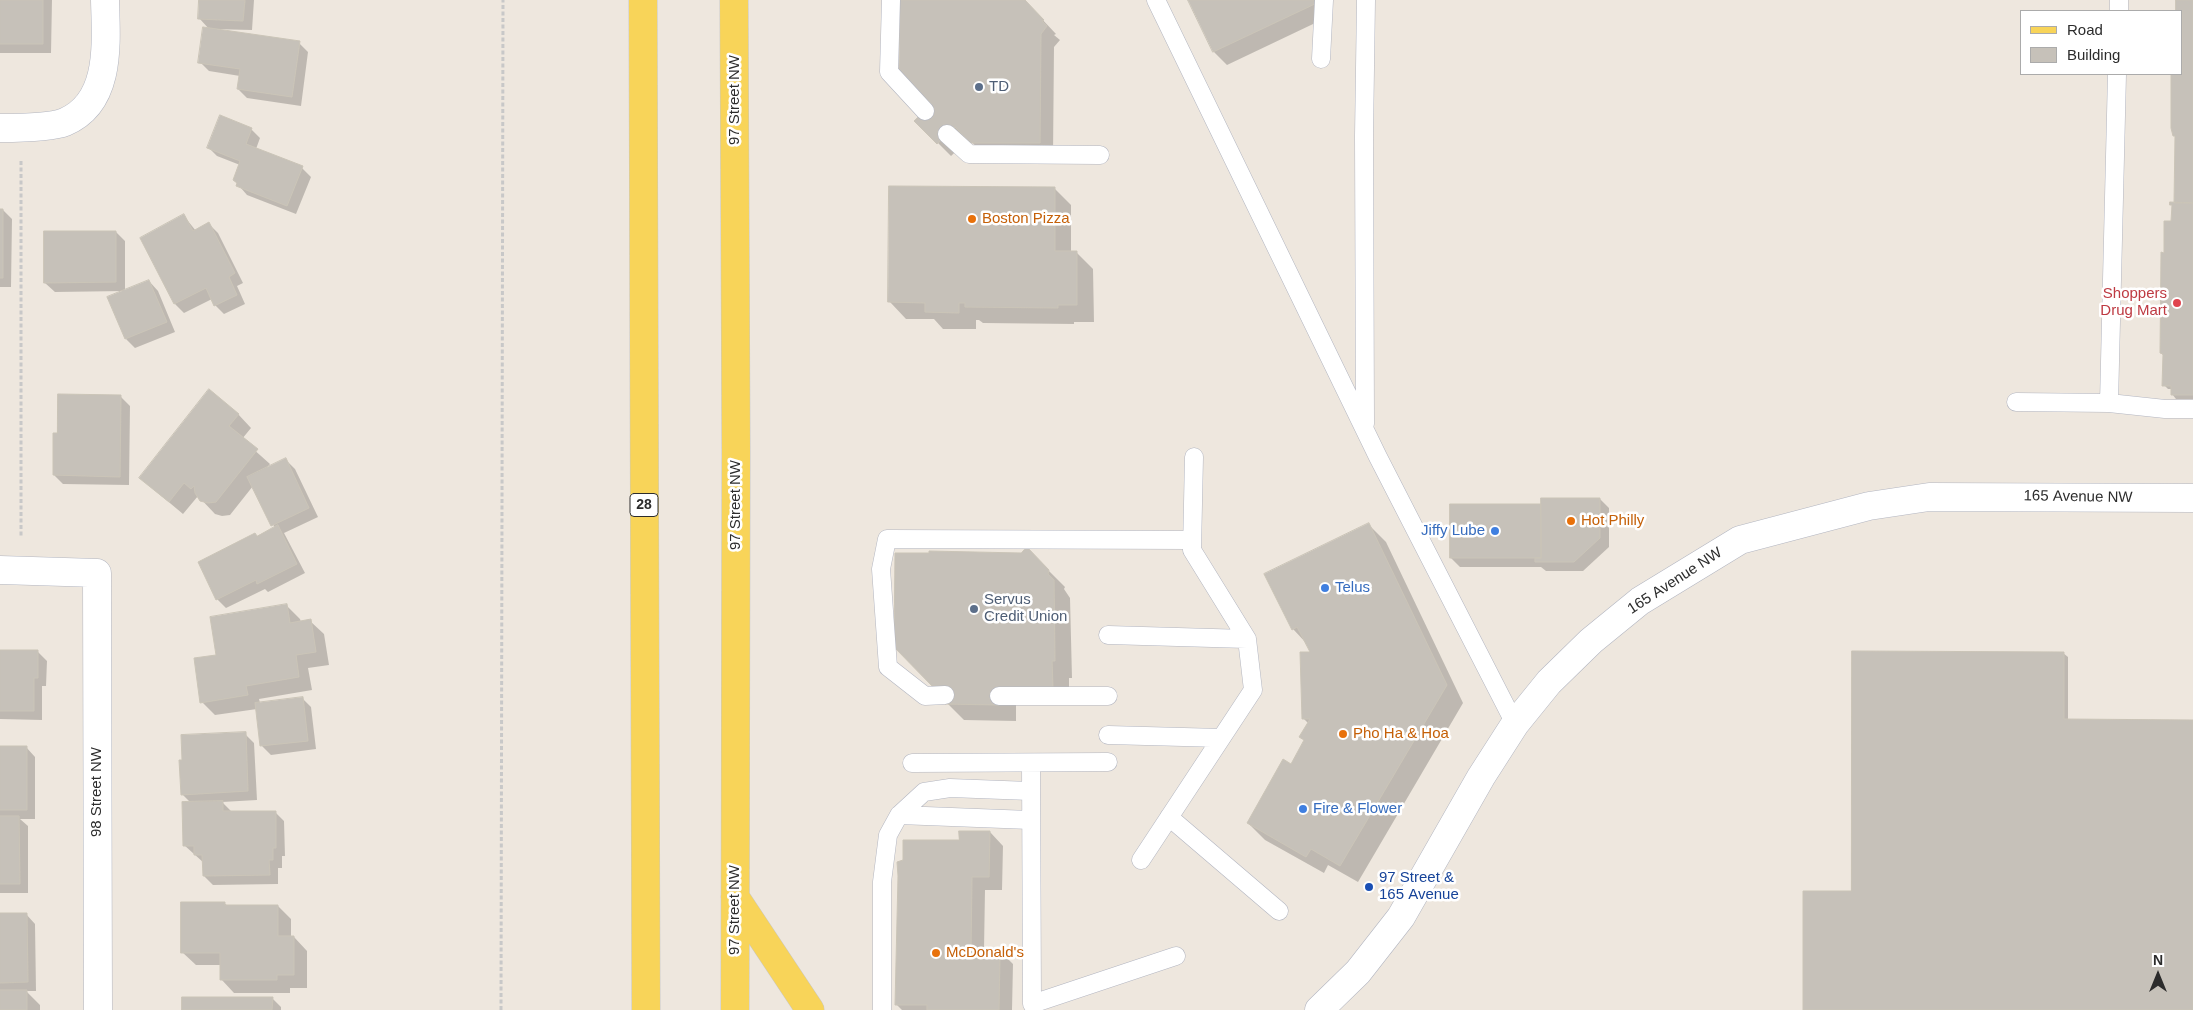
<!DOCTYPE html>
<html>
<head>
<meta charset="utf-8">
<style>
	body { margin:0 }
	#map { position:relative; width:2193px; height:1010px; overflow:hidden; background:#eee7de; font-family:Arial,sans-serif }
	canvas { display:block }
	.legend { position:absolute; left:2020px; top:10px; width:162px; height:65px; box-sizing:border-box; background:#fff; border:1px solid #ababab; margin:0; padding:6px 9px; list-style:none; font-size:15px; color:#2c2c2c }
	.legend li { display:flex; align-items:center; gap:10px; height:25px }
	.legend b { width:25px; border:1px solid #ababab }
	.north { position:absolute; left:2133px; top:950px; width:50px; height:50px; -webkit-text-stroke:4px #fff; paint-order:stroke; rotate:0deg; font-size:14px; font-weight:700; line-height:20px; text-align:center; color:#2c2c2c }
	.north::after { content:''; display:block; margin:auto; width:18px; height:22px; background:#2c2c2c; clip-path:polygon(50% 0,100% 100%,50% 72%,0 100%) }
</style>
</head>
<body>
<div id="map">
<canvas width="2193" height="1010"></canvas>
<ul class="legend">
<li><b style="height:6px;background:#f8d459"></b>Road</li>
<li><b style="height:14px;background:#c6c1b9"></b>Building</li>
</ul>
<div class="north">N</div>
</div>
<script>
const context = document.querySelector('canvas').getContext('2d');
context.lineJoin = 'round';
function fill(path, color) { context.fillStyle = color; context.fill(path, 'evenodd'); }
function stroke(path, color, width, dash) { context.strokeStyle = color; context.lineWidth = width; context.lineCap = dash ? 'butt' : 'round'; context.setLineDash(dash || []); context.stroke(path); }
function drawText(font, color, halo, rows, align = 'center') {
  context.font = font + ' Arial,sans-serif'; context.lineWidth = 5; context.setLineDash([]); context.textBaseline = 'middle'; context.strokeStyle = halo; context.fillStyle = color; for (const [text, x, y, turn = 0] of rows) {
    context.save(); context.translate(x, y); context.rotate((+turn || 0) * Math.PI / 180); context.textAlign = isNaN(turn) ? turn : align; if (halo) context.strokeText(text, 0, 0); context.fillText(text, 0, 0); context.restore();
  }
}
const shadow = new Path2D(`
	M 0,0 L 52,0 L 51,53 L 0,53 Z
	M 200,0 L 254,0 L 252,30 L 209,29 L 199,18 Z
	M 901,0 L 1024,0 L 1056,34 L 1054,35 L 1060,40 L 1054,47 L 1053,156 L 985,156 L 969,139 L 951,156 L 916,121 L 934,104 Z
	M 1189,0 L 1331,0 L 1332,15 L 1227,65 L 1214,52 Z
	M 2177,0 L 2193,0 L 2193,399 L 2176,399 L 2172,394 L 2172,389 L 2168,389 L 2164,385 L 2164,356 L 2161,353 L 2166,254 L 2175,204 L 2176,138 L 2172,128 L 2172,74 L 2182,74 L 2182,11 L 2177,11 Z
	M 299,43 L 308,52 L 301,106 L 247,98 L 238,89 L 240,76 L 209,71 L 200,62 Z
	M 251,129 L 260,138 L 256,149 L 302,168 L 311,177 L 296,214 L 247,195 L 234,180 L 240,165 L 217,156 L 208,147 Z
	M 1054,188 L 1071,205 L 1071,252 L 1076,252 L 1093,269 L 1094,322 L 1074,322 L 1074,324 L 983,323 L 979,320 L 976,320 L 976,329 L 943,329 L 934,319 L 906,319 L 890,302 Z
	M 0,210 L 3,210 L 12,219 L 11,287 L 0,287 Z
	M 184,216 L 196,231 L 209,224 L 218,233 L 243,283 L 237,286 L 245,304 L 224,314 L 215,305 L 212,299 L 184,313 L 175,304 L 142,238 Z
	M 116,232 L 125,241 L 125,291 L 149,281 L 158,291 L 175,332 L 135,348 L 126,339 L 109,298 L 125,291 L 55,292 L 45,283 Z
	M 121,397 L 130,406 L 129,485 L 63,484 L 54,475 L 58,434 Z
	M 238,414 L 251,428 L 242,439 L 270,464 L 266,469 L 286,460 L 295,469 L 318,517 L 284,533 L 305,573 L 268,592 L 265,589 L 226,608 L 217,599 L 258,537 L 275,528 L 253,486 L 230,515 L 222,516 L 215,514 L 198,496 L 183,514 L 140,478 Z
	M 1600,499 L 1609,508 L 1609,547 L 1583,571 L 1546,571 L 1541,567 L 1460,567 L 1451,558 L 1542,505 Z
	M 1369,525 L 1386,542 L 1463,703 L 1358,882 L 1328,865 L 1324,873 L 1265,840 L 1248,823 L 1291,766 L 1305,741 L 1301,737 L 1309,724 L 1303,718 L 1313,653 L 1307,644 L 1293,629 Z
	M 1027,549 L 1065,587 L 1064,589 L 1070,598 L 1072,678 L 1069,678 L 1069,704 L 1016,703 L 1016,721 L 964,720 L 947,703 L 1022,554 Z
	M 287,606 L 300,619 L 301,622 L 310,621 L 324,634 L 329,665 L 308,668 L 312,690 L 259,699 L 260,703 L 302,698 L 311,707 L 316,749 L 271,755 L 262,746 L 257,709 L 215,715 L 202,702 L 217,656 Z
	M 0,651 L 38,652 L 47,661 L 46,686 L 42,686 L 42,720 L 0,719 Z
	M 2063,653 L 2068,657 L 2068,721 L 2193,721 L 2193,1010 L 1804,1010 L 1852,892 Z
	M 245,734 L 254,743 L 257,800 L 222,802 L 231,811 L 275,812 L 284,821 L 285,856 L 282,856 L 282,868 L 278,868 L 278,884 L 213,885 L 204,876 L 204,863 L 184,845 L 191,803 L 182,794 Z
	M 0,747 L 26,747 L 35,757 L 35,819 L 20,819 L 28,826 L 28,893 L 0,893 Z
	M 990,832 L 1003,846 L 1002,890 L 985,890 L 984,950 L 1000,951 L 1013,964 L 1012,1010 L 902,1010 L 896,1004 L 960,842 Z
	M 224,903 L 228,906 L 278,906 L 291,919 L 291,937 L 294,937 L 307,951 L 307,988 L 290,988 L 290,993 L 234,993 L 221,979 L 221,965 L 196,965 L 182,952 Z
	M 26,914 L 35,924 L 36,991 L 26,991 L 40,1005 L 40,1010 L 0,1010 L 0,915 Z
	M 272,998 L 281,1007 L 281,1010 L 183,1010 Z`);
const building = new Path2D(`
	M 0,0 L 43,0 L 43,44 L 0,44 Z
	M 199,0 L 245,0 L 243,21 L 198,19 Z
	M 900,0 L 1025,0 L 1044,20 L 1042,21 L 1047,26 L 1041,34 L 1040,143 L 970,143 L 955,127 L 937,144 L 914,121 L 932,104 L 899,71 Z
	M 1188,0 L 1319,0 L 1319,2 L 1213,52 Z
	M 2176,0 L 2193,0 L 2193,203 L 2174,203 L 2175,136 L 2173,136 L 2171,128 L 2171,74 L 2182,74 L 2182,11 L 2176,11 Z
	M 203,27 L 300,41 L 292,97 L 237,89 L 240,69 L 198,63 Z
	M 220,115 L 252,128 L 246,144 L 303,166 L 287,206 L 236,186 L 237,183 L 233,180 L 240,161 L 207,148 Z
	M 889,186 L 1055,187 L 1055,251 L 1077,251 L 1077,305 L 1058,305 L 1058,308 L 965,307 L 965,303 L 959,303 L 959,313 L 925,312 L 925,303 L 888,302 Z
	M 2170,202 L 2193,203 L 2193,395 L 2171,395 L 2171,386 L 2162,386 L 2163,354 L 2160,353 L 2161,252 L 2164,253 L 2164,221 L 2171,221 L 2172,205 L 2170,205 Z
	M 0,209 L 3,209 L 3,278 L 0,278 Z
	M 184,214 L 193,231 L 209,222 L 235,273 L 229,277 L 237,295 L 214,306 L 206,288 L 174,304 L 140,238 Z
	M 44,231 L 116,231 L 116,282 L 44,283 Z
	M 149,280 L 167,322 L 125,339 L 107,297 Z
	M 209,389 L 239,414 L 229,426 L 258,449 L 216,502 L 208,503 L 200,501 L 195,493 L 194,486 L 191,489 L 184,483 L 169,502 L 139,478 Z
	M 58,394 L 121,395 L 120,477 L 53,475 L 53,433 L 57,433 Z
	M 286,458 L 309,508 L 271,526 L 247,477 Z
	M 1541,498 L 1600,498 L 1600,538 L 1574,562 L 1535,562 L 1535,558 L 1541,558 Z
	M 1450,504 L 1541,504 L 1541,558 L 1450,558 Z
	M 1369,523 L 1447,685 L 1340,866 L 1311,849 L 1306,857 L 1247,823 L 1283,759 L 1291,764 L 1304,740 L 1299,737 L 1310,719 L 1302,719 L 1300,652 L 1310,652 L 1297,627 L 1292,630 L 1264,574 Z
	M 278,525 L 297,564 L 257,584 L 256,580 L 216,600 L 198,562 L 255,533 L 257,536 Z
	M 1027,547 L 1049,570 L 1048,574 L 1054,580 L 1055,661 L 1052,661 L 1053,687 L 999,687 L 999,705 L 945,704 L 945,687 L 933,687 L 894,647 L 895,553 L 929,553 L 929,551 L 1021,553 Z
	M 287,604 L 290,623 L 311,619 L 316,652 L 296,655 L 299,677 L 246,686 L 248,695 L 200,703 L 194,658 L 216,655 L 210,617 Z
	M 0,650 L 38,650 L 38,678 L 34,678 L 34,711 L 0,711 Z
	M 1852,651 L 2064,652 L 2064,719 L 2193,720 L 2193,1010 L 1803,1010 L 1803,891 L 1851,891 Z
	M 303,697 L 308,741 L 260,746 L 255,703 Z
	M 246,732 L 248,791 L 181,795 L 179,760 L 182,760 L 181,735 Z
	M 0,746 L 27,746 L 27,810 L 0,810 Z
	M 223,801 L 223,811 L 276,811 L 276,848 L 273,848 L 273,860 L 269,860 L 270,875 L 203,876 L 202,855 L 194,855 L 194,846 L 183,846 L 182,802 Z
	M 0,816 L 19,816 L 20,884 L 0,884 Z
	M 959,831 L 990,831 L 989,877 L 972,877 L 971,949 L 1000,950 L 999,1010 L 927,1010 L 927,1005 L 895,1005 L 898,876 L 897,862 L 903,860 L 903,840 L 959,840 Z
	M 181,902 L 225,902 L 225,905 L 278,905 L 278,936 L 294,936 L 294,975 L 277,975 L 277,980 L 220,980 L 220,953 L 181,953 Z
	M 0,913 L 27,913 L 28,982 L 0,983 Z
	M 0,990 L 27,990 L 27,1010 L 0,1010 Z
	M 182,997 L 273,997 L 272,1010 L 182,1010 Z`);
const path = new Path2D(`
	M 21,161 L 21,538
	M 501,1010 L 503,0`);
const service = new Path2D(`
	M 891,0 L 889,72 L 925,111
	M 1156,0 L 1378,457 L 1515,724
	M 2119,11 L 2119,0
	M 1321,59 L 1324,0
	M 947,134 L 969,154 L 1100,155
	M 2016,402 L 2109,403 L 2165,409 L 2193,409
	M 2109,403 L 2117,74
	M 1365,424 L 1364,136 L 1366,0
	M 1108,635 L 1247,639
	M 945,695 L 925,696 L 888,667 L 881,569 L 887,539 L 1192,540
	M 999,696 L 1108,696
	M 1108,735 L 1221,738
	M 912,763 L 1108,762
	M 1031,763 L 1032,1004 L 1176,956
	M 899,815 L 924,792 L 950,788 L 1030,791
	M 1169,817 L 1279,911
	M 1141,860 L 1253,690 L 1247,639 L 1192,550 L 1194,457
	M 882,1010 L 882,882 L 888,835 L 899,815 L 1030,820`);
const minor = new Path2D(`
	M 0,128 C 16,128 50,128 65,122 C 112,102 106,42 105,0
	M 0,570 L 97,573 L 98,1010`);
const tertiary = new Path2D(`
	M 1319,1010 L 1358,972 L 1401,917 L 1481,777 L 1515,724 L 1549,682 L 1591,641 L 1640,601 L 1740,540 L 1869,506 L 1929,497 L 2193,498`);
const primary = new Path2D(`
	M 643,0 L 646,1010
	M 734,0 L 736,451 L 735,1010
	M 735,897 L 810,1010`);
const markers = [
	[979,87,5,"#5c6f8a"],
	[972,219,5,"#e8710a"],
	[2177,303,5,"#e0444e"],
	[1571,521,5,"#e8710a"],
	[1495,531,5,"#3f7fe0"],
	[1325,588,5,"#3f7fe0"],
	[974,609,5,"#5c6f8a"],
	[1343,734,5,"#e8710a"],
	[1303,809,5,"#3f7fe0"],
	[1369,887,5,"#1a4fb4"],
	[936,953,5,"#e8710a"]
];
const shields = [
	[644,505,28]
];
const shieldNames = [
	["28",644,505]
];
const serviceNames = [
	["TD",989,87],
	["Servus",984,600],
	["Credit Union",984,617]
];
const streetNames = [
	["97 Street NW",735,100,-90],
	["165 Avenue NW",2078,497,1],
	["97 Street NW",736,505,-90],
	["165 Avenue NW",1675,581,-33],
	["98 Street NW",97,792,-90],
	["97 Street NW",735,910,-90]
];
const foodNames = [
	["Boston Pizza",982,219],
	["Hot Philly",1581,521],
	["Pho Ha & Hoa",1353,734],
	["McDonald's",946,953]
];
const healthNames = [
	["Shoppers",2167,294],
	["Drug Mart",2167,311]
];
const shopNames = [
	["Jiffy Lube",1485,531,"right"],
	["Telus",1335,588],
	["Fire & Flower",1313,809]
];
const transitNames = [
	["97 Street &",1379,878],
	["165 Avenue",1379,895]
];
fill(shadow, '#0003');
fill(building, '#c6c1b9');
stroke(building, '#cac4b7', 1);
stroke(service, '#b2b5c0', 19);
stroke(minor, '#b2b5c0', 29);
stroke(tertiary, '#b2b5c0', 29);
stroke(primary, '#c8c8c8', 29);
stroke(path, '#c8c8c8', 3, [4, 2.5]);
stroke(service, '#fff', 18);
stroke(minor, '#fff', 28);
stroke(tertiary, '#fff', 28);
stroke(primary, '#f8d459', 28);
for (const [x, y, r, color] of markers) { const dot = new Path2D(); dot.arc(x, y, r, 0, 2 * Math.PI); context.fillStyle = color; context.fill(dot); stroke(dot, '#fff', 2); }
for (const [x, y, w] of shields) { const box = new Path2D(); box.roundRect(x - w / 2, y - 11.5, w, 23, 4); context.fillStyle = '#fff'; context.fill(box); stroke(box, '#2c2c2c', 1); }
drawText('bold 14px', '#2c2c2c', null, shieldNames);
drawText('15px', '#4e5e75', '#fff', serviceNames, 'left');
drawText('15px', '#2c2c2c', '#fff', streetNames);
drawText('15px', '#c56008', '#fff', foodNames, 'left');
drawText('15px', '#be3a42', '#fff', healthNames, 'right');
drawText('15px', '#366cbe', '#fff', shopNames, 'left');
drawText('15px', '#164399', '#fff', transitNames, 'left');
</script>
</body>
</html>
